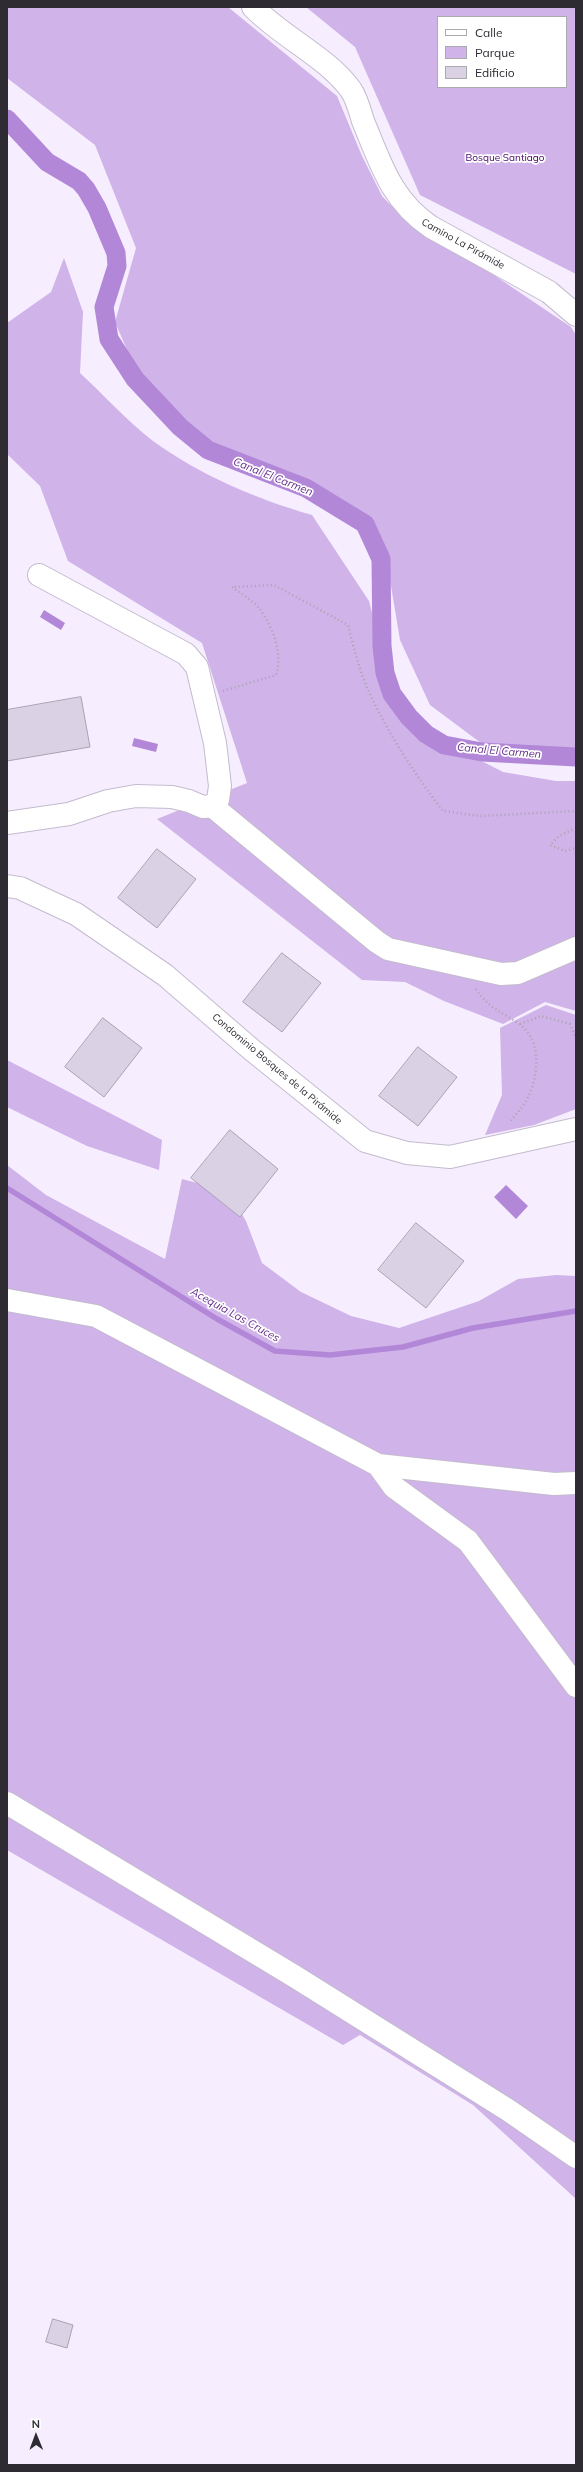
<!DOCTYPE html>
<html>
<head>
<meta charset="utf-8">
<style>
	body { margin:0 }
	#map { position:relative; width:583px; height:2472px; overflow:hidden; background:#f6eefe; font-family:Mulish,sans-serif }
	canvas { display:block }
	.frame { position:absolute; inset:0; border:8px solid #2e2b32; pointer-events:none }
	.legend { position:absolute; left:437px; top:16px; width:130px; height:72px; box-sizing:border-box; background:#fff; border:1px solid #abaaad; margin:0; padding:5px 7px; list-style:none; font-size:12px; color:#2e2b32 }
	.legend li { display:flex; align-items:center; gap:8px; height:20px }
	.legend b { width:20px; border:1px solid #abaaad }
	.north { position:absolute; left:16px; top:2416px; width:40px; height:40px; -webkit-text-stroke:3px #fff; paint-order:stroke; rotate:359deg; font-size:11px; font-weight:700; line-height:16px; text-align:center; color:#2e2b32 }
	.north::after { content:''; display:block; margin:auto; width:14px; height:18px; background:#2e2b32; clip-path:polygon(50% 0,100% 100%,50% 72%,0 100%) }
</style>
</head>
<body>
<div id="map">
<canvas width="583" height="2472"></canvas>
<div class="frame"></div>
<ul class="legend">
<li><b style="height:5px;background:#fff"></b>Calle</li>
<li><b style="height:11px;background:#cfb3e9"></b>Parque</li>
<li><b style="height:11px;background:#dad1e4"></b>Edificio</li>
</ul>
<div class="north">N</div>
</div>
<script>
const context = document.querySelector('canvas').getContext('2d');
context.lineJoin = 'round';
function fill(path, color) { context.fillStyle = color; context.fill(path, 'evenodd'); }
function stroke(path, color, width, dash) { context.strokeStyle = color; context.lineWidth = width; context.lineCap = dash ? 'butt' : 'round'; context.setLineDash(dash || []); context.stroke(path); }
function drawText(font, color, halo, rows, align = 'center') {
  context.font = font + ' Mulish,sans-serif'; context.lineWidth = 3.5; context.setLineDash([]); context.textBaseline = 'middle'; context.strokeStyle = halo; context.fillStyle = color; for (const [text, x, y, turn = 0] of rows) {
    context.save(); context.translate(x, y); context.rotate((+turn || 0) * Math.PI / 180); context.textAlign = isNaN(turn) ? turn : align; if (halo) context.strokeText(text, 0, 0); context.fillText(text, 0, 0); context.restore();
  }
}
const green = new Path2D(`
	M 7,7 L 228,7 L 337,96 L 362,156 L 382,196 L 404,219 L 427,230 L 571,327 L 576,335 L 576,753 L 485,746 L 430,705 L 400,640 L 386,556 L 349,518 L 295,486 L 224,461 L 155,399 L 131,359 L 115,322 L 136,248 L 95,145 L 7,78 Z
	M 306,7 L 576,7 L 576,274 L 420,195 L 355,47 ZM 438,17 L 566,17 L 566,87 L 438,87 Z
	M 64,258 L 83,312 L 80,373 C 104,395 127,421 153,441 C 200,475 256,499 312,515 L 369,601 L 378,636 L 377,653 L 414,714 L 456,748 L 503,772 L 556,781 L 576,781 L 576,1011 L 545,1002 L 503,1024 L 444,1001 L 405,982 L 362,980 L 157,819 L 247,783 L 202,643 L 68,561 L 40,486 L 7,454 L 7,323 L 51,292 Z
	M 546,1005 L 576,1015 L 576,1109 L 534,1125 L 485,1135 L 502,1095 L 500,1028 Z
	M 7,1060 L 162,1140 L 159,1170 L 87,1146 L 7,1107 Z
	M 7,1165 L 46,1195 L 165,1259 L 182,1179 L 228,1191 L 246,1221 L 262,1263 L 301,1292 L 351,1316 L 399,1328 L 479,1301 L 518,1279 L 556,1275 L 576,1276 L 576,2199 L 473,2105 L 360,2035 L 343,2045 L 7,1850 Z`);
const water = new Path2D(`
	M 44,610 L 65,623 L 61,630 L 40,617 Z
	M 134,738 L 158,744 L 156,752 L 132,746 Z
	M 506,1185 L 528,1206 L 516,1219 L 494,1197 Z`);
const stream = new Path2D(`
	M 7,1188 L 217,1319 L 275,1351 L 330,1355 L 403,1347 L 473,1328 L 576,1311`);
const canal = new Path2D(`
	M 7,119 L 47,162 L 79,181 L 86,189 L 97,208 L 116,253 L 117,266 L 104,307 L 109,339 L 135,379 L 180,427 L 208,450 L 306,488 L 365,524 L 381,559 L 382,646 L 385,673 L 392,694 L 409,717 L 426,734 L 444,745 L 482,752 L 576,757`);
const building = new Path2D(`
	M 81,697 L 90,747 L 7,761 L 7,710 Z
	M 157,849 L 196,879 L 157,928 L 118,898 Z
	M 282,953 L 321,983 L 282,1032 L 243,1002 Z
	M 103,1018 L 142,1048 L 104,1097 L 65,1067 Z
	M 418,1047 L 457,1077 L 418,1126 L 379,1096 Z
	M 230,1130 L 278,1169 L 240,1217 L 191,1178 Z
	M 416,1223 L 464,1261 L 426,1308 L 378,1270 Z
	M 53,2319 L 73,2325 L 67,2348 L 46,2342 Z`);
const path = new Path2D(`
	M 223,691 L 276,675 C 283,653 273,627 259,608 C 252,600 240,593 232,587 L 274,585 L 348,625 C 352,641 356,657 361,672 C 378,719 413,772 443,811 L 480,816 L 576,811
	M 576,828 L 559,836 L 550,845 L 565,851 L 576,848
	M 476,989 C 489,1009 501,1011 519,1024 C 542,1040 539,1075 528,1097 C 524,1106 516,1114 510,1122
	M 520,1024 L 541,1016 L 570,1024 L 576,1038`);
const minor = new Path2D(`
	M 253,7 C 282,37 327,57 351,90 C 357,99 360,111 363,121 C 381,164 391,200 431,227 L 549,292 L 576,315
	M 212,806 L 377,942 L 388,949 L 501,974 L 518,973 L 576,948
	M 7,823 L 69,814 L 108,801 L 136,796 L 172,797 L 189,801 L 203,807 L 212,806 L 218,800 L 220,786 L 215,743 L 197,667 L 186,654 L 39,575
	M 7,886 L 20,888 L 76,914 L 165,975 L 252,1050 L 365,1141 L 407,1153 L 450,1157 L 576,1129
	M 7,1300 L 96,1316 L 378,1465 L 554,1484 L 576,1483
	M 378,1465 L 394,1487 L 468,1541 L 576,1686
	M 7,1803 L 294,1976 L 508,2110 L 576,2157`);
const parkNames = [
	["Bosque Santiago",505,158]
];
const streetNames = [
	["Camino La Pirámide",463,244,29],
	["Condominio Bosques de la Pirámide",277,1069,40]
];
const waterNames = [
	["Canal El Carmen",273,477,22],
	["Canal El Carmen",499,751,5],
	["Acequia Las Cruces",235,1315,29]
];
fill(green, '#cfb3e9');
fill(water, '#b387d8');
stroke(stream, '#b387d8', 5.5);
stroke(canal, '#b387d8', 19);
fill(building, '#dad1e4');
stroke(building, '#aaa1b4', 1);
stroke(minor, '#c4bbce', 24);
stroke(path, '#aaa4b0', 2.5, [1, 3]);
stroke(minor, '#fff', 22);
drawText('10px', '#440167', '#fff', parkNames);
drawText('10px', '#2e2b32', '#fff', streetNames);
drawText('italic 11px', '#632b8a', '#fff', waterNames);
</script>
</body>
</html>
